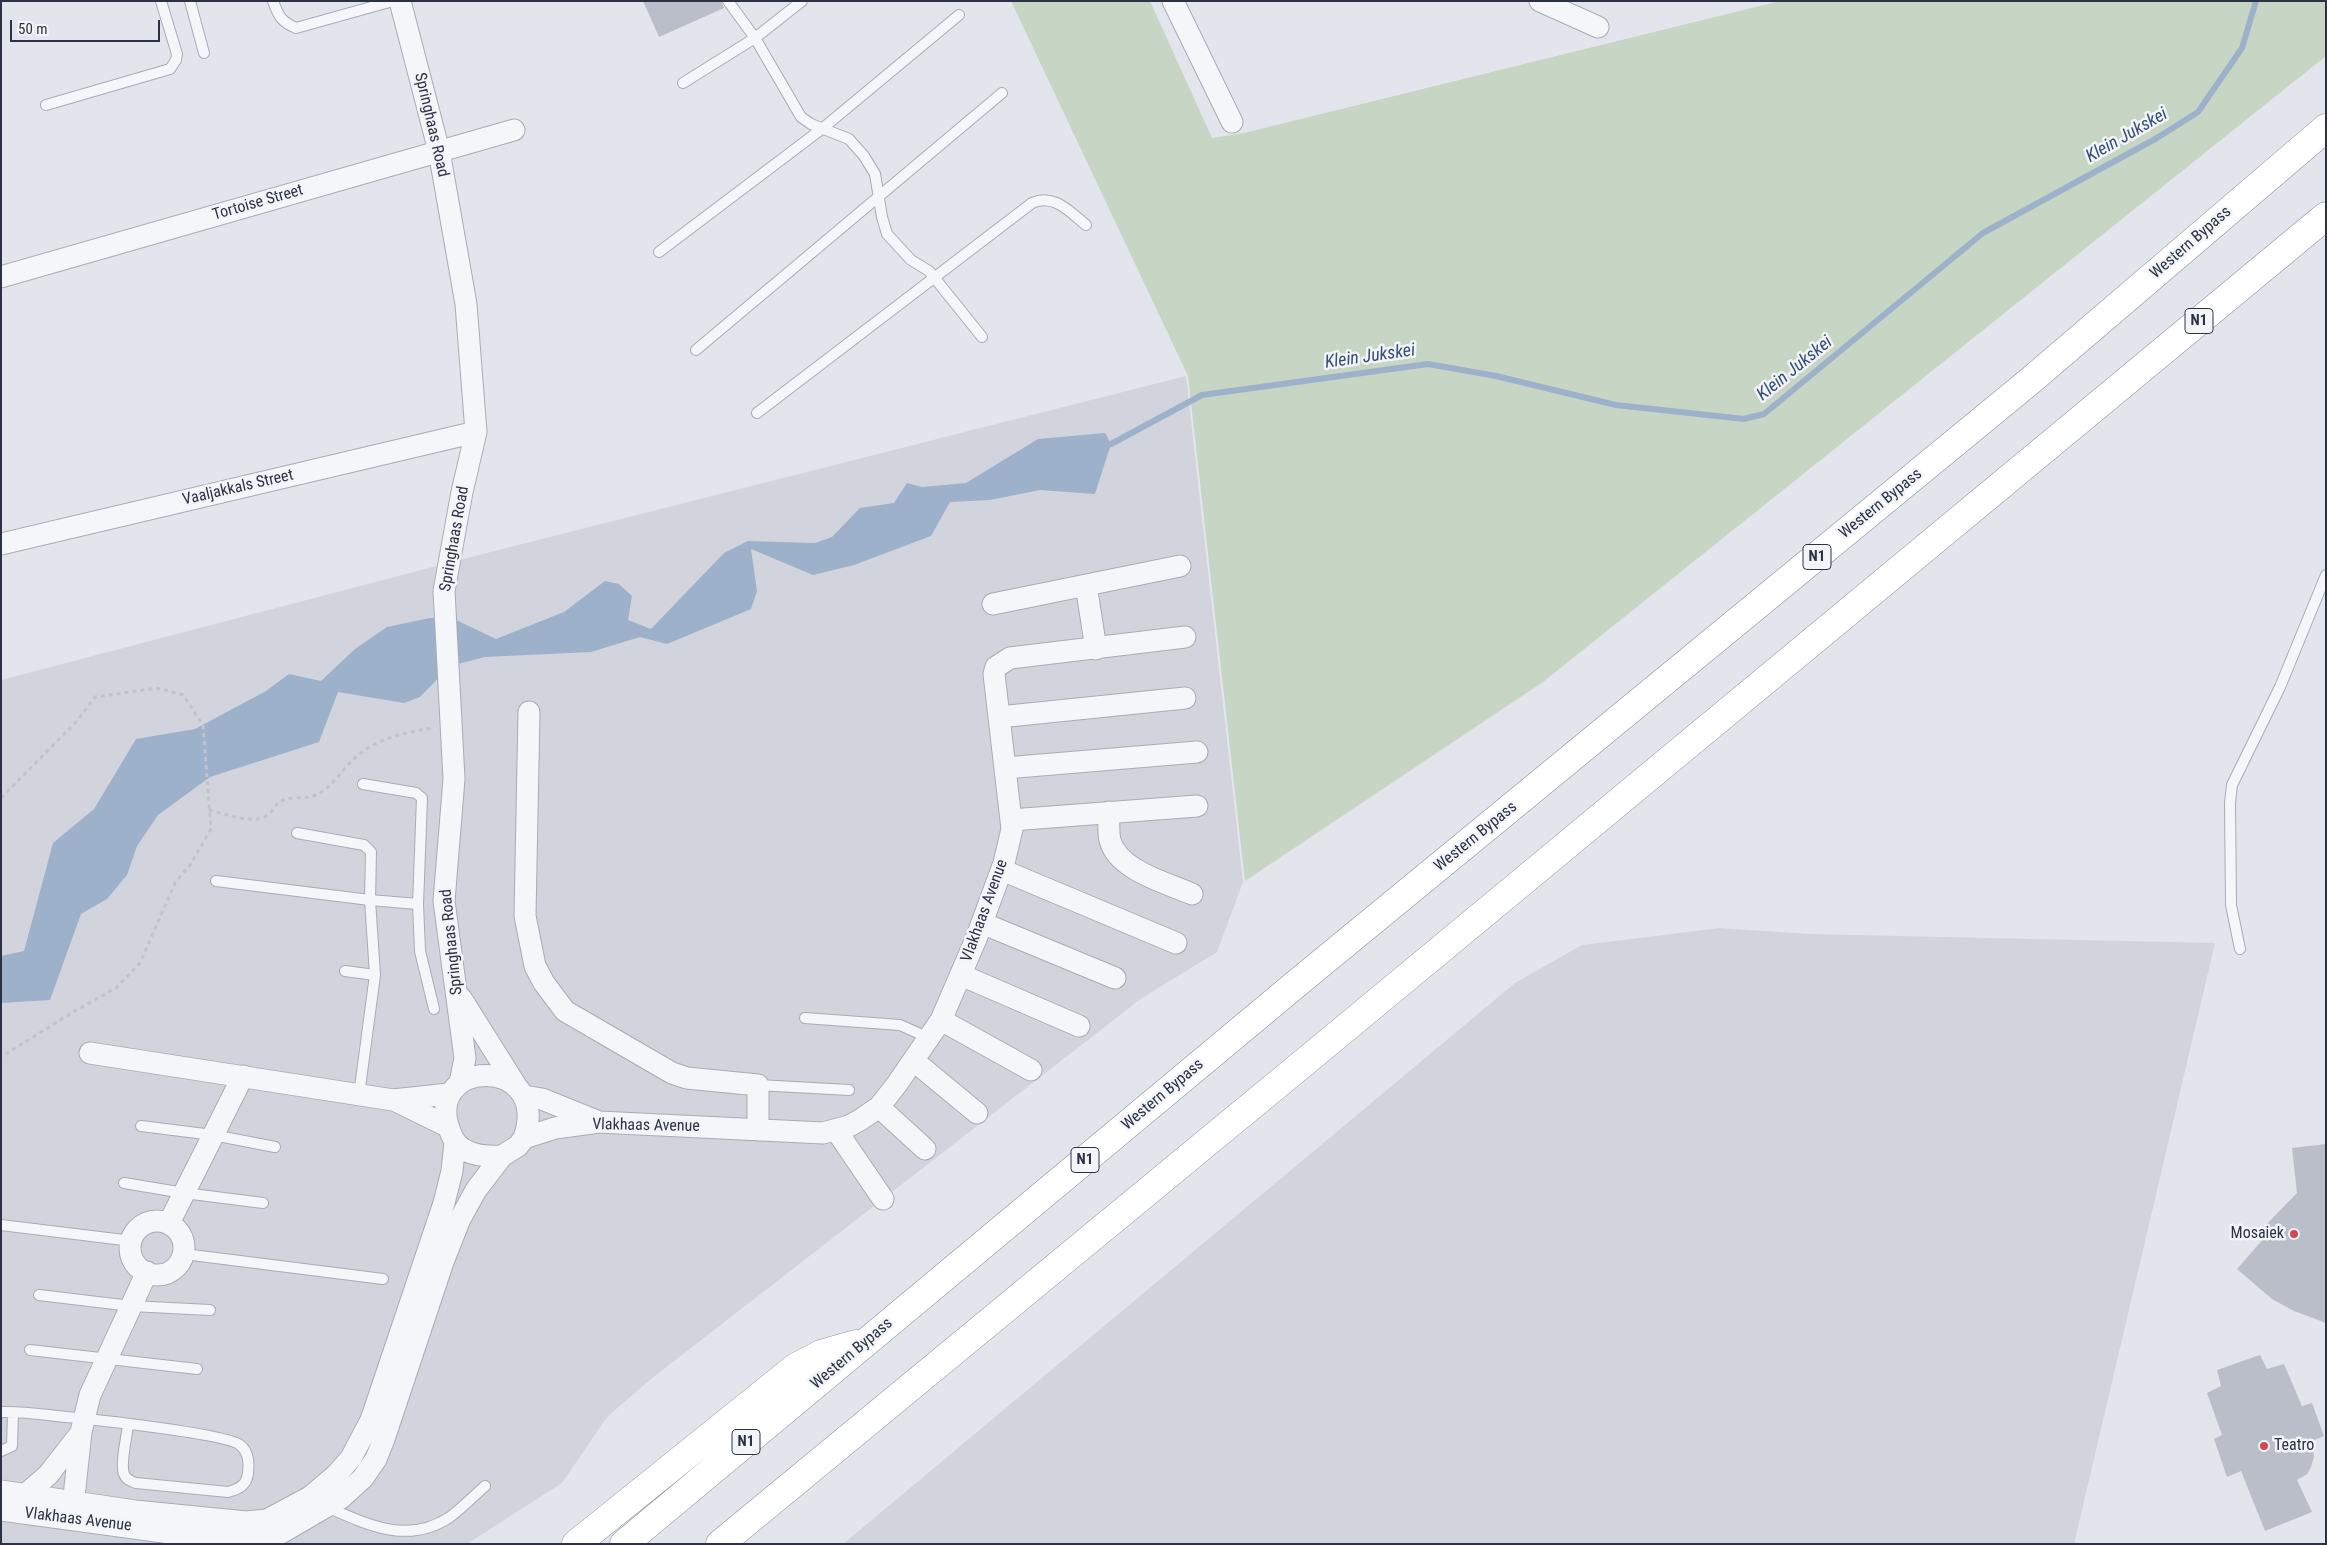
<!DOCTYPE html>
<html>
<head>
<meta charset="utf-8">
<style>
	body { margin:0 }
	#map { position:relative; width:2327px; height:1545px; overflow:hidden; background:#e2e5eb; font-family:"Roboto Condensed",sans-serif }
	canvas { display:block }
	.frame { position:absolute; inset:0; border:2px solid #2a3243; pointer-events:none }
	.scale { position:absolute; left:10px; top:20px; width:150px; height:22px; box-sizing:border-box; border:2px solid #2a3243; border-top:0; padding-left:6px; font-size:15px; line-height:18px; white-space:nowrap; color:#2a3243; -webkit-text-stroke:4px #f2f4f8; paint-order:stroke }
</style>
</head>
<body>
<div id="map">
<canvas width="2327" height="1545"></canvas>
<div class="frame"></div>
<div class="scale">50 m</div>
</div>
<script>
const context = document.querySelector('canvas').getContext('2d');
context.lineJoin = 'round';
function fill(path, color) { context.fillStyle = color; context.fill(path, 'evenodd'); }
function stroke(path, color, width, dash) { context.strokeStyle = color; context.lineWidth = width; context.lineCap = dash ? 'butt' : 'round'; context.setLineDash(dash || []); context.stroke(path); }
function drawText(font, color, halo, rows, align = 'center') {
  context.font = font + ' "Roboto Condensed",sans-serif'; context.lineWidth = 5; context.setLineDash([]); context.textBaseline = 'middle'; context.strokeStyle = halo; context.fillStyle = color; for (const [text, x, y, turn = 0] of rows) {
    context.save(); context.translate(x, y); context.rotate((+turn || 0) * Math.PI / 180); context.textAlign = isNaN(turn) ? turn : align; if (halo) context.strokeText(text, 0, 0); context.fillText(text, 0, 0); context.restore();
  }
}
const built = new Path2D(`
	M 1186,376 L 1243,882 L 1217,952 L 1142,998 L 651,1379 L 607,1417 L 562,1483 L 467,1544 L 1,1544 L 1,680 L 467,558 Z
	M 1720,928 L 1809,934 L 2215,943 L 2074,1544 L 843,1544 L 1515,983 L 1582,945 Z`);
const green = new Path2D(`
	M 1011,1 L 1150,1 L 1212,138 L 1244,133 L 1780,1 L 2326,1 L 2326,56 L 1543,682 L 1245,881 L 1188,376 Z`);
const water = new Path2D(`
	M 1105,433 L 1111,444 L 1095,494 L 1040,490 L 990,500 L 950,502 L 931,536 L 854,565 L 813,575 L 751,549 L 757,591 L 751,609 L 667,644 L 640,637 L 591,652 L 485,657 L 450,666 L 420,697 L 404,703 L 338,692 L 319,742 L 210,777 L 158,815 L 137,846 L 127,875 L 107,899 L 81,914 L 50,1000 L 1,1003 L 1,956 L 24,951 L 53,843 L 94,809 L 136,739 L 195,729 L 266,691 L 289,674 L 321,681 L 355,649 L 387,627 L 430,618 L 454,619 L 496,639 L 564,612 L 605,581 L 619,584 L 632,596 L 628,620 L 651,629 L 724,553 L 748,541 L 815,543 L 832,537 L 860,508 L 894,503 L 907,483 L 922,487 L 966,483 L 1038,439 Z`);
const stream = new Path2D(`
	M 1111,444 L 1202,395 L 1428,364 L 1496,376 L 1616,405 L 1744,419 L 1764,414 L 1983,233 L 2157,138 L 2198,112 L 2242,48 L 2256,1`);
const building = new Path2D(`
	M 643,1 L 721,1 L 724,8 L 659,37 Z
	M 2326,1144 L 2326,1323 L 2294,1311 L 2272,1299 L 2237,1269 L 2265,1237 L 2260,1231 L 2297,1193 L 2292,1148 Z
	M 2260,1355 L 2267,1369 L 2284,1364 L 2302,1406 L 2312,1403 L 2324,1436 L 2312,1441 L 2314,1457 L 2311,1467 L 2307,1474 L 2297,1480 L 2312,1512 L 2265,1531 L 2241,1471 L 2227,1477 L 2214,1439 L 2222,1435 L 2207,1393 L 2221,1386 L 2217,1370 Z`);
const path = new Path2D(`
	M 1,798 L 77,721 L 95,697 L 157,688 L 183,695 L 203,725 L 211,829 L 190,865 L 175,883 L 140,963 L 116,988 L 73,1012 L 1,1057
	M 209,810 C 226,814 253,826 269,814 C 273,811 275,805 279,802 C 291,795 304,800 316,795 C 332,788 342,769 355,758 C 375,739 406,732 433,728`);
const service = new Path2D(`
	M 190,1 L 204,53
	M 273,1 C 278,15 281,22 296,28 L 393,1
	M 728,1 L 755,38 L 801,117 L 811,124 L 849,139 L 864,156 L 875,174 L 882,217 L 887,234 L 911,260 L 929,271 L 982,337
	M 683,83 L 755,38 L 802,1
	M 46,105 L 170,69 L 176,60 L 177,54 L 161,1
	M 659,252 L 823,128 L 959,15
	M 696,350 L 1002,93
	M 757,413 L 1032,203 C 1054,193 1070,212 1086,225
	M 363,784 L 416,793 L 422,798 L 418,904 L 420,951 L 434,1009
	M 297,833 L 364,845 L 371,852 L 370,900 L 375,975 L 359,1095
	M 216,881 L 370,900 L 418,904
	M 2240,949 L 2231,905 L 2230,803 L 2232,785 L 2280,687 L 2326,575
	M 345,971 L 375,975
	M 805,1018 L 900,1025 L 929,1038
	M 758,1085 L 849,1090
	M 141,1126 L 213,1135 L 275,1147
	M 124,1183 L 184,1193 L 263,1203
	M 1,1225 L 132,1241
	M 184,1254 L 383,1279
	M 39,1295 L 131,1306 L 210,1310
	M 30,1350 L 197,1369
	M 1,1412 C 23,1411 45,1415 66,1417 C 90,1419 228,1434 240,1445 C 249,1452 249,1463 248,1473 C 247,1485 239,1489 228,1492 L 136,1483 C 131,1481 126,1480 124,1474 C 120,1464 127,1436 128,1425
	M 1,1451 L 12,1446 L 13,1412
	M 327,1507 C 368,1525 408,1545 450,1517 C 462,1508 474,1496 485,1486`);
const minor = new Path2D(`
	M 400,1 L 439,151 L 466,304 L 476,432 L 462,492 L 444,591 L 454,779 L 444,901 L 465,1058 L 460,1083
	M 1173,1 L 1232,122
	M 1540,1 L 1598,27
	M 1,277 L 514,130
	M 1,544 L 476,432
	M 1086,585 L 1096,649
	M 993,604 L 1180,566
	M 529,712 L 525,916 L 535,966 L 544,983 L 565,1011 L 672,1073 L 687,1078 L 758,1085 L 758,1130
	M 999,717 L 1185,698
	M 1005,768 L 1197,752
	M 1109,812 C 1109,821 1108,832 1110,840 C 1117,870 1167,883 1192,894
	M 1011,820 L 1197,806
	M 1002,870 L 1176,943
	M 982,923 L 1115,978
	M 961,975 L 1079,1026
	M 461,998 L 515,1084
	M 941,1020 L 1031,1070
	M 90,1053 L 393,1100 L 449,1094
	M 914,1061 L 977,1113
	M 524,1096 L 542,1099 L 599,1122
	M 396,1101 L 447,1126
	M 879,1107 L 925,1149
	M 836,1130 L 883,1199
	M 502,1156 C 484,1157 460,1155 452,1136 C 416,1057 553,1053 524,1138
	M130 1248a27 27 0 1 1 54 0a27 27 0 1 1-54 0Z
	M 169,1223 L 243,1076
	M 1,1491 L 135,1511 L 246,1522 L 267,1520 L 310,1497 L 336,1475 L 351,1458 L 371,1420 L 444,1203 L 452,1171 L 455,1142
	M 25,1495 L 48,1475 L 80,1434
	M 1,1510 L 214,1539 L 244,1540 L 264,1538 L 281,1533 L 341,1498 L 363,1478 L 376,1459 L 384,1439 L 443,1262 L 460,1219 L 476,1190 L 502,1156 L 518,1146 L 524,1138 L 555,1128 L 599,1122 L 823,1133 L 849,1126 L 860,1120 L 879,1107 L 897,1084 L 941,1020 L 976,939 L 1004,863 L 1012,829 L 994,674 L 996,667 L 1010,658 L 1185,637
	M 72,1515 L 81,1432 L 90,1395 L 147,1272`);
const motorway = new Path2D(`
	M 576,1544 L 796,1367 L 821,1354 L 856,1344
	M 624,1544 L 1302,979 L 2030,381 L 2326,128
	M 720,1544 C 1256,1102 1792,661 2326,216`);
const markers = [
	[2294,1234,5,"#cf4955"],
	[2264,1446,5,"#cf4955"]
];
const shields = [
	[2199,321,28],
	[1817,557,28],
	[1085,1160,28],
	[746,1442,28]
];
const shieldNames = [
	["N1",2199,321],
	["N1",1817,557],
	["N1",1085,1160],
	["N1",746,1442]
];
const streetNames = [
	["Springhaas Road",431,125,77],
	["Tortoise Street",258,203,-16],
	["Western Bypass",2191,243,-41],
	["Vaaljakkals Street",238,488,-13],
	["Western Bypass",1881,504,-39],
	["Springhaas Road",455,539,-80],
	["Western Bypass",1476,837,-39],
	["Vlakhaas Avenue",985,911,-70],
	["Springhaas Road",452,942,-96],
	["Western Bypass",1163,1095,-40],
	["Vlakhaas Avenue",646,1126,1],
	["Western Bypass",852,1354,-40],
	["Vlakhaas Avenue",78,1520,7]
];
const poiNames = [
	["Mosaiek",2284,1234],
	["Teatro",2274,1446,"left"]
];
const waterNames = [
	["Klein Jukskei",2127,136,-30],
	["Klein Jukskei",1370,357,-8],
	["Klein Jukskei",1795,369,-39]
];
fill(built, '#d1d4dd');
fill(green, '#c7d5c4');
fill(water, '#9eb1ca');
stroke(stream, '#9eb1ca', 6);
fill(building, '#babec8');
stroke(service, '#a7acb5', 12);
stroke(minor, '#a7acb5', 23);
stroke(motorway, '#8a92a1', 29);
stroke(path, '#c0c3ca', 3, [4, 4]);
stroke(service, '#f5f6f9', 10);
stroke(minor, '#f5f6f9', 21);
stroke(motorway, '#fff', 28);
for (const [x, y, r, color] of markers) { const dot = new Path2D(); dot.arc(x, y, r, 0, 2 * Math.PI); context.fillStyle = color; context.fill(dot); stroke(dot, '#f2f4f8', 2); }
for (const [x, y, w] of shields) { const box = new Path2D(); box.roundRect(x - w / 2, y - 12.5, w, 25, 4); context.fillStyle = '#f2f4f8'; context.fill(box); stroke(box, '#2a3243', 1); }
drawText('bold 15px', '#2a3243', null, shieldNames);
drawText('16px', '#2a3243', '#f2f4f8', streetNames);
drawText('16px', '#2a3243', '#f2f4f8', poiNames, 'right');
drawText('italic 18px', '#344e77', '#f2f4f8', waterNames);
</script>
</body>
</html>
